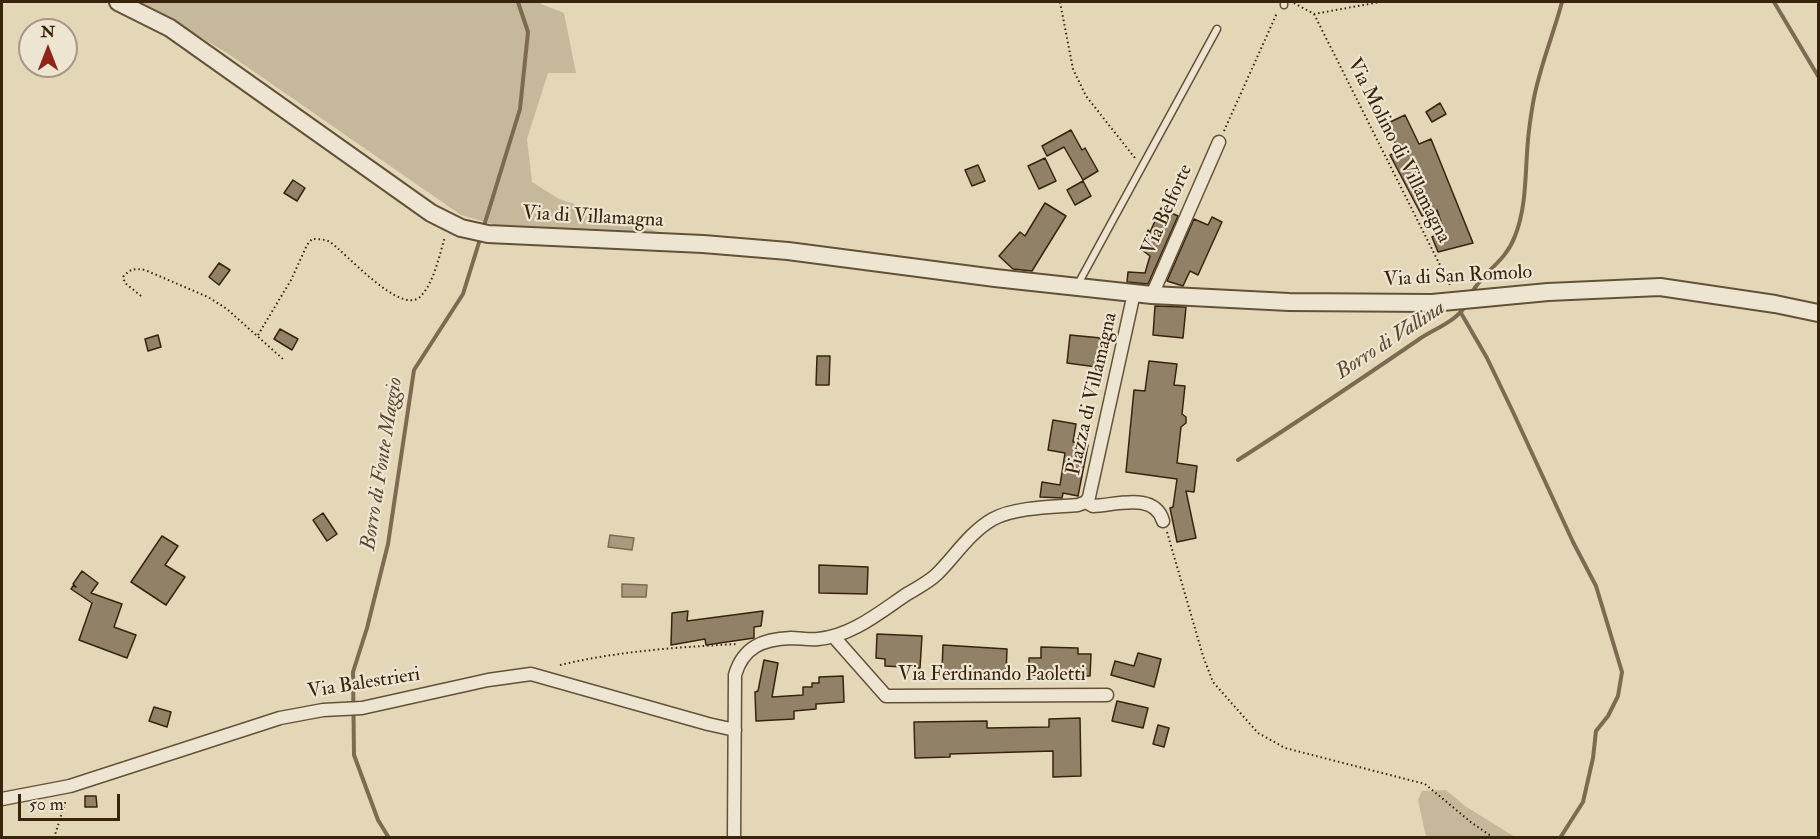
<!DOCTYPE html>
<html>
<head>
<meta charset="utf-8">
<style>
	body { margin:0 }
	#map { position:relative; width:1820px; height:839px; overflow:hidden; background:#e3d7b8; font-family:"IM FELL Double Pica",serif }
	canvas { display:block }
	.frame { position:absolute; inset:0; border:3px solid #38240d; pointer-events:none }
	.north { position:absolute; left:18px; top:18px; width:60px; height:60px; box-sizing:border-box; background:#ede5d1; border:2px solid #a59883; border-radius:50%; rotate:0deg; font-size:16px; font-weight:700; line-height:24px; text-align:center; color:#38240d }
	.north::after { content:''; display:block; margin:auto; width:21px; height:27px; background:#8f2418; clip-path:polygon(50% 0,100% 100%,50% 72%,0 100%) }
	.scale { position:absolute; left:18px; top:794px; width:102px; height:27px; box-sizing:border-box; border:3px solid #38240d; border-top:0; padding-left:8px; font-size:18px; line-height:21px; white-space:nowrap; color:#38240d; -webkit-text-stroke:4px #ede5d1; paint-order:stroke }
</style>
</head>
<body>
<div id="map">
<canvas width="1820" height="839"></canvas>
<div class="frame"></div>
<div class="north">N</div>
<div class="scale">50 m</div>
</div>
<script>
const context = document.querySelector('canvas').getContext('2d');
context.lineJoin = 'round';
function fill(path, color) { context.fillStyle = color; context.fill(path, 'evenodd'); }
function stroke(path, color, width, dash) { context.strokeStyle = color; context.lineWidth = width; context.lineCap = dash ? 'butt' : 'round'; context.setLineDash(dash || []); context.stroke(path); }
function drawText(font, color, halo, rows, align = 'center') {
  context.font = font + ' "IM FELL Double Pica",serif'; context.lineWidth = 4.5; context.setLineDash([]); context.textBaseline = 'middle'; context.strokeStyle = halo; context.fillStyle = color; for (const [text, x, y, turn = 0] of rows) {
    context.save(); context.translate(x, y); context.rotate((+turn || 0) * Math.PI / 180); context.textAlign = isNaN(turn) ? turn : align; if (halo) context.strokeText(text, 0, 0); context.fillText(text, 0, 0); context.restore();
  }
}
const green = new Path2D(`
	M 141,2 L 539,2 L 541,4 L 564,13 L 576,73 L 548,73 L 527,139 L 532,182 L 559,199 L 664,234 L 499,226 L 461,215 L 227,53 Z
	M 1446,790 L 1465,806 L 1515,837 L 1426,837 L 1418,800 L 1422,791 Z`);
const water = new Path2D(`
	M 610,535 L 634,538 L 632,550 L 608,547 Z
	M 622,584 L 647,585 L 646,597 L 622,597 Z`);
const stream = new Path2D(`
	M 1774,2 L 1818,76
	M 483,229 L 520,109 L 528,32 L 518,2
	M 1471,294 C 1484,270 1505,263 1515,236 C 1527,206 1525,171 1528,140 C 1529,128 1531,115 1533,103 C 1539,68 1553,36 1562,2
	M 1461,313 L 1487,358 L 1513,412 L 1573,542 L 1596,586 L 1622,672 L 1618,696 L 1608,716 L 1596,731 L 1593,758 L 1583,802 L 1560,838
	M 1238,460 C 1299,421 1358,381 1418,340 C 1432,330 1457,321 1465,306
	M 389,838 L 378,820 L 354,755 L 353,672 L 367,628 L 388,544 L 414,370 L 463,294 L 481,236`);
const building = new Path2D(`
	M 1440,103 L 1446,114 L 1432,122 L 1426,112 Z
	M 1405,115 L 1419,144 L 1431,139 L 1473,243 L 1438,252 L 1432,237 L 1444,231 L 1437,210 L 1422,216 L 1390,155 L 1399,151 L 1386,124 Z
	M 1071,130 L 1082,150 L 1085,148 L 1098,171 L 1083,180 L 1064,147 L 1047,156 L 1042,146 Z
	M 1045,158 L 1056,181 L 1039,189 L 1028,166 Z
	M 978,165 L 985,181 L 972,186 L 965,170 Z
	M 293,180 L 305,188 L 297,201 L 284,193 Z
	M 1083,181 L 1091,196 L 1075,205 L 1067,190 Z
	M 1045,203 L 1066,216 L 1032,271 L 1013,269 L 999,256 L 1020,232 L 1025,236 Z
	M 1161,208 L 1178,216 L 1148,284 L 1127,282 L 1128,272 L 1145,273 L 1150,256 L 1142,250 L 1148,230 L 1150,232 Z
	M 1212,217 L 1222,222 L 1198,275 L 1190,271 L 1183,286 L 1167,281 L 1194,219 L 1208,225 Z
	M 219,263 L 230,270 L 219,285 L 209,277 Z
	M 1155,306 L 1186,307 L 1183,338 L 1153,335 Z
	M 280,329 L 298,339 L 292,350 L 274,339 Z
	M 158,335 L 161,347 L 148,351 L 145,339 Z
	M 1070,335 L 1101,338 L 1097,367 L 1067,363 Z
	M 817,356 L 830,356 L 829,385 L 816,385 Z
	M 1149,361 L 1177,364 L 1174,385 L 1185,386 L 1182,414 L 1186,417 L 1186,423 L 1181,427 L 1177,463 L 1197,466 L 1194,492 L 1186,491 L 1196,538 L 1177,542 L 1170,508 L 1173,507 L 1177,479 L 1126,472 L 1134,390 L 1145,391 Z
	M 1053,420 L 1076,424 L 1073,442 L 1088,445 L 1078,496 L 1063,493 L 1062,498 L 1040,497 L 1042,482 L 1060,485 L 1065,453 L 1048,450 Z
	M 323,513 L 337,534 L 327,541 L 313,520 Z
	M 162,536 L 178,546 L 165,565 L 185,577 L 166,605 L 131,582 Z
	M 819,565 L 868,567 L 867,594 L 819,593 Z
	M 82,571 L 98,583 L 91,593 L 122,604 L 114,627 L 136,635 L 127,658 L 79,640 L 92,603 L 71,589 L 73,586 L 76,587 L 73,584 Z
	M 688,611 L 687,621 L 763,611 L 761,626 L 754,627 L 754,638 L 706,645 L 705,639 L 671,645 L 672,613 Z
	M 877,634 L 922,636 L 920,668 L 885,666 L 885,659 L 876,658 Z
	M 943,645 L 1007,649 L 1006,674 L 942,670 Z
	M 1041,647 L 1078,648 L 1078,654 L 1091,654 L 1090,676 L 1029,675 L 1029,658 L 1041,658 Z
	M 1138,653 L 1161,659 L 1154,687 L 1111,675 L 1115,661 L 1134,666 Z
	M 764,660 L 778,663 L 772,697 L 803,695 L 803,687 L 812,687 L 812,683 L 819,683 L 819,677 L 843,676 L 844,702 L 816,704 L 816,709 L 794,711 L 794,719 L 756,721 L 755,692 L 758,691 Z
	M 1117,701 L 1148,708 L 1143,728 L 1112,721 Z
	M 154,707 L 171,712 L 167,727 L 149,721 Z
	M 1080,718 L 1081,776 L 1053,777 L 1053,751 L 950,754 L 950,757 L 915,758 L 914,722 L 987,721 L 987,728 L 1049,727 L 1049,719 Z
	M 1158,725 L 1169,728 L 1164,747 L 1153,744 Z
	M 85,796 L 96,796 L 97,807 L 85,807 Z`);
const path = new Path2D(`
	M 1060,2 L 1073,69 L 1086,96 L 1135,158
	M 1294,3 L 1314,14 L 1380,2
	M 1314,14 L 1451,287
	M 1224,131 L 1277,13
	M 141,296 L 125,283 L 123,277 C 130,269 134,268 145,270 L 208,297 L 227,309 L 283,359
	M 258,335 L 291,280 L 307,245 L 312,239 C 318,239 325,239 330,242 C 346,253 400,315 420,297 C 434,283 439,256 445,237
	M 1167,532 L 1203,656 L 1213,682 L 1258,733 L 1285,748 L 1425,784 L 1472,823 L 1494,838
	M 560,665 C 619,651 679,647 738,644
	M 54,838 L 66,800`);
const service = new Path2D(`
	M 1284,2 L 1284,5
	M 1078,284 L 1217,29`);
const minor = new Path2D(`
	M 1152,295 L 1219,142
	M 1086,502 L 1089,497 L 1134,293
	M 1086,502 L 1093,506 C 1116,505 1155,492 1163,521
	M 833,636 L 886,696 L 1107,695
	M 2,799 L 70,786 L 280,718 L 323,710 L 362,708 L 488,680 L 531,674 L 708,724 L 735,730
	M 734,838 L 735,675 C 743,647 763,639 791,638 C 800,638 809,640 818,639 C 852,636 880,612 907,594 C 917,588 929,582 937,574 C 955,556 970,532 993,519 C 1015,507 1053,507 1078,505 L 1086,502`);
const tertiary = new Path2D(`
	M 118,2 L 170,28 L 431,213 L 461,228 L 488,234 L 703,244 L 788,251 L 995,278 L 1152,295 L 1289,302 L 1432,303 L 1548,292 L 1660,287 L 1775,304 L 1818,313`);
const streetNames = [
	["Via Molino di Villamagna",1398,151,63],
	["Via Belforte",1168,210,-66],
	["Via di Villamagna",593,218,3],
	["Via di San Romolo",1458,277,-3],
	["Piazza di Villamagna",1093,394,-77],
	["Via Ferdinando Paoletti",992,676],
	["Via Balestrieri",364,684,-9]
];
const waterNames = [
	["Borro di Vallina",1391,341,-33],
	["Borro di Fonte Maggio",383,464,-81]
];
fill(green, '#c6b99b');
fill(water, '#a99a7e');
stroke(water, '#7c6b51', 1.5);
stroke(stream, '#7c6b51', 4);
fill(building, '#918166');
stroke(building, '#38240d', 1.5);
stroke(service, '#635138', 9);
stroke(minor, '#635138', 15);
stroke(tertiary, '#635138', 20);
stroke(path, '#38240d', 2, [1.5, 3]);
stroke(service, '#ede5d1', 6);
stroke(minor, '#ede5d1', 12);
stroke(tertiary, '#ede5d1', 16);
drawText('20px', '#38240d', '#ede5d1', streetNames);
drawText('italic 21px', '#5a472f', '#ede5d1', waterNames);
</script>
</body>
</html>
